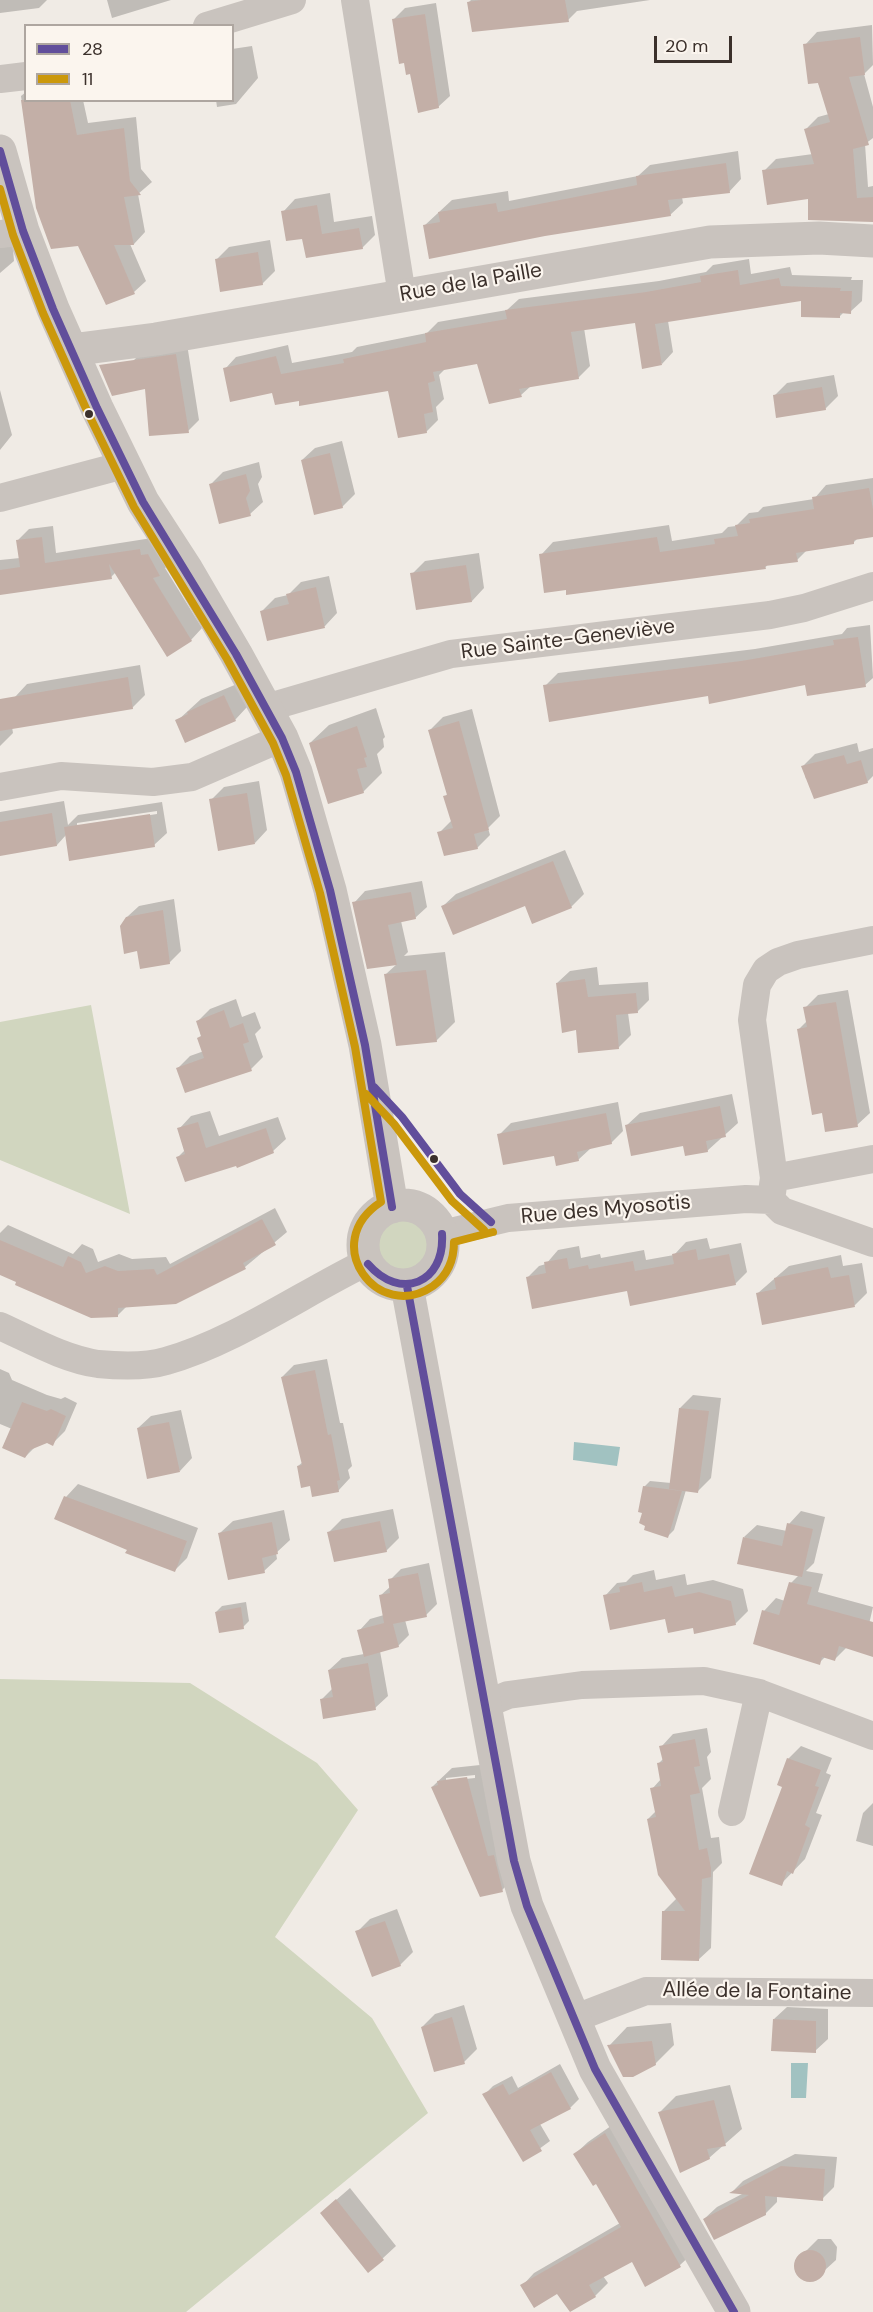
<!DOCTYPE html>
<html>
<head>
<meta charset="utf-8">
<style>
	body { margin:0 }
	#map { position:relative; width:873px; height:2312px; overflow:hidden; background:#f0ebe5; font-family:"DM Sans",sans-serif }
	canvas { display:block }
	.legend { position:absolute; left:24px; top:24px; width:210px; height:78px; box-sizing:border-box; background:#fbf5ee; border:2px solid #aea6a0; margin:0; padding:8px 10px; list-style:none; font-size:18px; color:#3b302b }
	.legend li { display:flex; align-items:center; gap:12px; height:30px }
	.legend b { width:30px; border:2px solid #aea6a0 }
	.scale { position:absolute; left:654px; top:36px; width:78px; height:27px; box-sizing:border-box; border:3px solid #3b302b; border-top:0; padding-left:8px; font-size:18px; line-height:21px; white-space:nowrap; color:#3b302b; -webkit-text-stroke:4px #fbf5ee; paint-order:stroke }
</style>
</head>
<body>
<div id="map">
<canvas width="873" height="2312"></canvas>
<ul class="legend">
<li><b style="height:8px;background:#614e9b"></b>28</li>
<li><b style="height:8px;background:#cb980b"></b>11</li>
</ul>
<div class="scale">20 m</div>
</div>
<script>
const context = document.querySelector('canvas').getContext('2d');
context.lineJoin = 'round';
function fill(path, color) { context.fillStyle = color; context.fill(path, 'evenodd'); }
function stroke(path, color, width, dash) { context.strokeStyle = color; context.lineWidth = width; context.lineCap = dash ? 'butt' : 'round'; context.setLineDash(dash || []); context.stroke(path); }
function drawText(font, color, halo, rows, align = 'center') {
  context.font = font + ' "DM Sans",sans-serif'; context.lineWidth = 4.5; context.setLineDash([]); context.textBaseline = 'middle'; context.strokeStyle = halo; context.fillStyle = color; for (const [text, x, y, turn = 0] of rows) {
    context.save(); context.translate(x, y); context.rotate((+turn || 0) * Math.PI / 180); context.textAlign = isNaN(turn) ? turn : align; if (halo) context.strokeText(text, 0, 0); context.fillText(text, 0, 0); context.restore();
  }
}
const green = new Path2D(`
	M 91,1005 L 130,1214 L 0,1160 L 0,1022 Z
	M376 1246a27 27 0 1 1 54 0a27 27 0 1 1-54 0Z
	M 0,1679 L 190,1683 L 317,1763 L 358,1810 L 275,1937 L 372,2018 L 428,2113 L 186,2312 L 0,2312 Z`);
const water = new Path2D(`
	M 574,1442 L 620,1447 L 617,1466 L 573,1460 Z
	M 791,2063 L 808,2063 L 806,2098 L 791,2098 Z`);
const shadow = new Path2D(`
	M 0,0 L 47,0 L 39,8 L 0,13 Z
	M 107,0 L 171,0 L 112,18 Z
	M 471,0 L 650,0 L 577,11 L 568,20 L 469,2 Z
	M 436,3 L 450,96 L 438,107 L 411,72 L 394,19 L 405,8 Z
	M 872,25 L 873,65 L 864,74 L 873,107 L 873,138 L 865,144 L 868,187 L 873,186 L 873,221 L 809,197 L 764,171 L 776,159 L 813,154 L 806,129 L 818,117 L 829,114 L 805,45 L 817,32 Z
	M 252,46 L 258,78 L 236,104 L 217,107 L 216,100 L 232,100 L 232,49 Z
	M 26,92 L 26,100 L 83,100 L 88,123 L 136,117 L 141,169 L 152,182 L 138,194 L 145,232 L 134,244 L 130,244 L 146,281 L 134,292 L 37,208 L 21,96 Z
	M 738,151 L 741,179 L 729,192 L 682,197 L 683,203 L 670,215 L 424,226 L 452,200 L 508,191 L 509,201 L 638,176 L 650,165 Z
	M 330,193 L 334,222 L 372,216 L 375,235 L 362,248 L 303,237 L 283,212 L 295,199 Z
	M 0,233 L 12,238 L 14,261 L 0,273 Z
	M 270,240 L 275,271 L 262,284 L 216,260 L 229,247 Z
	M 749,259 L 751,274 L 790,267 L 792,275 L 852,277 L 851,280 L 863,280 L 862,301 L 850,312 L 844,312 L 839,317 L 803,299 L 668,321 L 673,352 L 662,364 L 636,322 L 584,328 L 590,366 L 578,378 L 531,386 L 521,395 L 478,363 L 446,368 L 439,375 L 444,399 L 436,407 L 438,420 L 426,432 L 390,390 L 300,400 L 273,391 L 225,369 L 236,357 L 288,345 L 292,363 L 352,352 L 357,347 L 427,333 L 438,322 L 507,310 L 519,299 L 659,281 L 706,272 L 713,265 Z
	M 187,344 L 199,420 L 188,431 L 147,388 L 132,362 L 144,350 Z
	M 834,375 L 838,396 L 825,409 L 774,396 L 787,383 Z
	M 0,390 L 12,435 L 0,450 Z
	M 342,441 L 355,494 L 342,507 L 302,460 L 315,448 Z
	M 259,462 L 262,477 L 258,484 L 263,502 L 250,514 L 211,484 L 223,472 Z
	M 873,478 L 873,535 L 858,538 L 854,542 L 808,549 L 797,560 L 768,564 L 765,568 L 567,588 L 541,555 L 553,542 L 669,525 L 672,541 L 722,533 L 728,527 L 736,526 L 749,513 L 758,512 L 763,507 L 814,499 L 826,485 Z
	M 53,526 L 56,553 L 152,538 L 171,563 L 165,568 L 202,628 L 191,640 L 116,572 L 111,577 L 0,594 L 0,560 L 20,558 L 17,541 L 29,529 Z
	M 479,553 L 484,588 L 472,601 L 412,574 L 425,561 Z
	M 329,576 L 337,613 L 325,626 L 268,639 L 262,611 L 275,598 L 288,595 L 301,582 Z
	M 870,625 L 873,678 L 865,685 L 806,683 L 709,694 L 545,686 L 558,673 L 755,649 L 842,634 L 847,628 Z
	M 140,665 L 145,695 L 132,708 L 15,697 L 27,684 Z
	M 237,684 L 247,707 L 235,720 L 177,721 L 201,699 Z
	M 8,703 L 13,733 L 0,746 L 0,704 Z
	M 376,708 L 385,737 L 383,739 L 384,747 L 377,754 L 382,773 L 363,792 L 310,743 L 329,725 Z
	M 472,709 L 500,816 L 488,828 L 490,835 L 477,848 L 439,833 L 452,820 L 445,797 L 448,793 L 430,730 L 443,717 Z
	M 857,743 L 859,752 L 873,748 L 873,776 L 867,782 L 806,779 L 803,766 L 815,754 Z
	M 259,781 L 267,830 L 255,843 L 211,800 L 224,787 Z
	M 64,801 L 68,825 L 78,815 L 162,802 L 167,833 L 154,845 L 66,835 L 57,845 L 0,854 L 0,812 ZM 157,811 L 157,814 L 77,826 L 77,823 Z
	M 565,850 L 584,894 L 571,907 L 526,904 L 443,906 L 456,894 Z
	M 422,881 L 427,907 L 415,918 L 401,921 L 408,952 L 404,956 L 445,952 L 455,1022 L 436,1041 L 386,974 L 397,964 L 368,967 L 354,903 L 365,891 Z
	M 174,899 L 181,951 L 169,963 L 127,917 L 139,906 Z
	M 597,967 L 599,985 L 648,982 L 649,1000 L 637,1012 L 628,1013 L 631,1035 L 618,1048 L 577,1028 L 557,983 L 570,971 Z
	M 848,990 L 870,1113 L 857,1125 L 823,1112 L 799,1029 L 807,1021 L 805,1008 L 818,995 Z
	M 236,999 L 242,1017 L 255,1012 L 261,1028 L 255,1034 L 263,1057 L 251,1069 L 178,1068 L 190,1056 L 204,1051 L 198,1021 L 210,1009 Z
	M 732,1094 L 738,1123 L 707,1151 L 627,1125 L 640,1113 Z
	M 618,1102 L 623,1131 L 611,1143 L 591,1148 L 578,1160 L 499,1135 L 511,1123 Z
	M 210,1111 L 219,1136 L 278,1117 L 286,1139 L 273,1151 L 178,1157 L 185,1150 L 179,1129 L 191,1116 Z
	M 275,1208 L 287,1232 L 245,1267 L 127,1306 L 118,1315 L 0,1272 L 0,1233 L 8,1225 L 73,1254 L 82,1244 L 93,1249 L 98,1262 L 119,1254 L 132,1259 L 166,1257 L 170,1264 Z
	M 707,1238 L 710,1249 L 741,1243 L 747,1272 L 735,1284 L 628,1289 L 527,1278 L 539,1266 L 546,1264 L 558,1250 L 579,1246 L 581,1258 L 600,1254 L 601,1258 L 644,1250 L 646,1260 L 674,1255 L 686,1242 Z
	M 841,1255 L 843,1266 L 862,1263 L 867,1293 L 855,1305 L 758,1293 L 789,1266 Z
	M 327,1359 L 340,1423 L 343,1423 L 352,1466 L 348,1470 L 350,1478 L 338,1491 L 311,1484 L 298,1466 L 303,1462 L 282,1377 L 294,1365 Z
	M 0,1369 L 9,1373 L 12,1380 L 47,1395 L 61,1399 L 65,1397 L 77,1403 L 65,1431 L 52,1444 L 47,1441 L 36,1446 L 25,1457 L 12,1429 L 0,1424 Z
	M 693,1395 L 721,1398 L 711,1478 L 698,1491 L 686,1490 L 674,1530 L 668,1536 L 647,1525 L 644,1487 L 650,1481 L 671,1483 L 680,1408 Z
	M 181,1410 L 192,1458 L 180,1471 L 138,1428 L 151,1416 Z
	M 78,1484 L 198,1528 L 187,1558 L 175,1570 L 56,1518 L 66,1497 Z
	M 393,1509 L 399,1538 L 386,1551 L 329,1532 L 342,1519 Z
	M 284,1510 L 290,1540 L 276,1553 L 277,1559 L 264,1571 L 220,1533 L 233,1521 Z
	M 801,1511 L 825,1517 L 814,1563 L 806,1571 L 823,1574 L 818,1592 L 873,1607 L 866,1637 L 847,1647 L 835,1659 L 826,1656 L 819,1663 L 764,1611 L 776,1598 L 785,1601 L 791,1583 L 799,1575 L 744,1537 L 757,1525 L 787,1531 L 789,1524 Z
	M 429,1563 L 437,1604 L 426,1615 L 405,1620 L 409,1635 L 398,1646 L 380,1651 L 388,1696 L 375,1708 L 321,1700 L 333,1688 L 329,1670 L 342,1658 L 364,1654 L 359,1631 L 370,1619 L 384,1615 L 380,1596 L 391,1586 L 390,1580 L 401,1569 Z
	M 654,1570 L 656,1580 L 685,1574 L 687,1585 L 713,1580 L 743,1589 L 748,1611 L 735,1624 L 694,1626 L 605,1596 L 617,1583 L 626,1582 L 633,1575 Z
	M 246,1602 L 249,1621 L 243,1627 L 216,1612 L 222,1606 Z
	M 707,1728 L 711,1752 L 707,1757 L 711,1779 L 702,1788 L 711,1838 L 719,1837 L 722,1863 L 713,1872 L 711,1948 L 698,1960 L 664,1911 L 677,1898 L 648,1819 L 656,1811 L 652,1789 L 661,1779 L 658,1764 L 664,1758 L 661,1747 L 673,1734 Z
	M 801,1746 L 832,1758 L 826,1773 L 831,1775 L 816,1813 L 822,1815 L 805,1859 L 781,1884 L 784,1786 L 788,1759 Z
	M 480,1765 L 515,1877 L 502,1890 L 432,1787 L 452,1768 ZM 475,1775 L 475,1778 L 446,1781 L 446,1778 Z
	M 873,1803 L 873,1846 L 856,1841 L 863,1813 Z
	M 397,1909 L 413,1952 L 400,1965 L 357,1932 L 370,1919 Z
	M 464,2005 L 477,2049 L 464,2062 L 422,2027 L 435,2014 Z
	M 787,2007 L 828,2009 L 828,2039 L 815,2051 L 774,2019 Z
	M 671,2023 L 674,2045 L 655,2064 L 609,2046 L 627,2027 Z
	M 560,2064 L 579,2099 L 570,2108 L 540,2124 L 550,2141 L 524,2160 L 484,2095 L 493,2086 L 512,2076 L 518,2088 Z
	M 730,2085 L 742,2129 L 709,2158 L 660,2112 L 676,2096 Z
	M 618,2121 L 693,2253 L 680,2265 L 632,2260 L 603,2276 L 608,2283 L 595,2296 L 522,2286 L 534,2273 L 620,2223 L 596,2181 L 575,2154 L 588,2142 Z
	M 795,2154 L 837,2157 L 834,2187 L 822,2199 L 777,2196 L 777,2202 L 765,2214 L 704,2219 L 717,2207 L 744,2193 L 732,2192 L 743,2181 Z
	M 350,2188 L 396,2246 L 369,2271 L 335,2201 Z
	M 818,2239 L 831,2239 L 837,2247 L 836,2260 L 814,2280 L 804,2278 L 797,2270 L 797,2260 Z`);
const building = new Path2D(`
	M 481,0 L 565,0 L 569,22 L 472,32 L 467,2 Z
	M 425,14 L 439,108 L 418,113 L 410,74 L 406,75 L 404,63 L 399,64 L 392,19 Z
	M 860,37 L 865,75 L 849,77 L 869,145 L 853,149 L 857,198 L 873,197 L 873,222 L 808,220 L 808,199 L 767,205 L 762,170 L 814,164 L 804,129 L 830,122 L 818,83 L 808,84 L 803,44 Z
	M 21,100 L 70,100 L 77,135 L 124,128 L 130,181 L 141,195 L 124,197 L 134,245 L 114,245 L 135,294 L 106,305 L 78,246 L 51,249 L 36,208 Z
	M 726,163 L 730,193 L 668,200 L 671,216 L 545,236 L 429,259 L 423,225 L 440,222 L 438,212 L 496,203 L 498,212 L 637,185 L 636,176 Z
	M 317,205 L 322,234 L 359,228 L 363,249 L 306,258 L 302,239 L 286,241 L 281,211 Z
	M 258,252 L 263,285 L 220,292 L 215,259 Z
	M 738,270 L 740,285 L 779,278 L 781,286 L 841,288 L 840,291 L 852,291 L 851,314 L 840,313 L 840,318 L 801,317 L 801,301 L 655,324 L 662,365 L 642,369 L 635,323 L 571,332 L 579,379 L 519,389 L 522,397 L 489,404 L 477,364 L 433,372 L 435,381 L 428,383 L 433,412 L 424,414 L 427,433 L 398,438 L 388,391 L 299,406 L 299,401 L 275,405 L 272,393 L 230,402 L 223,368 L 276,356 L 281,374 L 344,363 L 343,359 L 426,342 L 425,333 L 507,319 L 505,310 L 646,292 L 701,282 L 700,276 Z
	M 176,354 L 189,433 L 149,436 L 145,389 L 112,396 L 99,365 Z
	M 822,387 L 826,410 L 776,418 L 773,395 Z
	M 330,453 L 343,508 L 314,515 L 301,460 Z
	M 246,474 L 250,491 L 246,498 L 251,516 L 219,524 L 209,484 Z
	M 869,488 L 873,509 L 873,537 L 854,540 L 854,544 L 796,553 L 798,562 L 765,566 L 766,569 L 566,595 L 566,590 L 544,593 L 539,554 L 657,537 L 660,552 L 715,544 L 714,539 L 738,536 L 735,525 L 750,523 L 749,519 L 814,509 L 812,497 Z
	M 42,537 L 45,563 L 140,549 L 141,555 L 148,554 L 160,576 L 153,578 L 192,641 L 167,657 L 109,564 L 112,579 L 0,595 L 0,570 L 20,567 L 16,540 Z
	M 466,565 L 472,602 L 416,610 L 410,573 Z
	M 316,587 L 325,628 L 267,641 L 260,611 L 289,604 L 286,594 Z
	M 858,637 L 866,687 L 807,696 L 805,685 L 709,704 L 708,696 L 549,722 L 543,685 L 741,661 L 834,645 L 833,640 Z
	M 128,677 L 133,709 L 0,731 L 0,699 Z
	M 224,695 L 236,721 L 185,743 L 175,720 L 188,714 L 187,712 Z
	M 459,721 L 489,830 L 474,834 L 478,849 L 444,856 L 437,832 L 453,828 L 443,796 L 447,795 L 428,730 Z
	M 357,726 L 367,757 L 364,758 L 367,767 L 357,769 L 364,793 L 328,804 L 309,743 Z
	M 844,755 L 847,764 L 861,760 L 868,783 L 814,799 L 801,766 Z
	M 247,793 L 255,844 L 218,851 L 209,799 Z
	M 52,813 L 57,846 L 0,856 L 0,822 Z
	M 150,814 L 155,847 L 69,861 L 64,827 Z
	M 553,861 L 572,908 L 532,924 L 525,906 L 453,935 L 441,906 Z
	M 411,892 L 416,919 L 388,925 L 397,965 L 367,969 L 352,902 Z
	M 163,910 L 170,964 L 140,969 L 137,951 L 124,954 L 120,926 L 126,917 Z
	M 426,970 L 437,1042 L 396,1046 L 384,974 Z
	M 585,979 L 588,997 L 636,993 L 638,1013 L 616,1015 L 619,1049 L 578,1053 L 576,1030 L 562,1033 L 556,983 Z
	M 836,1002 L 858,1127 L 825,1132 L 822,1113 L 812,1115 L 797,1029 L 807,1027 L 803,1007 Z
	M 224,1010 L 230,1028 L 243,1023 L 249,1042 L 243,1044 L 252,1071 L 185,1093 L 176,1068 L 204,1058 L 197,1038 L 201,1036 L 196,1021 Z
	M 720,1106 L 726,1137 L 706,1141 L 708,1152 L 685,1156 L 683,1146 L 631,1156 L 625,1125 Z
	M 606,1113 L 612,1144 L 577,1152 L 579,1161 L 556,1166 L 554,1156 L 503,1165 L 497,1134 Z
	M 198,1122 L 206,1148 L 266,1128 L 274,1153 L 237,1168 L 236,1166 L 185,1182 L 176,1157 L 185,1154 L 177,1128 Z
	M 262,1219 L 276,1245 L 243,1263 L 246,1269 L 176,1304 L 118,1308 L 118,1317 L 91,1318 L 15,1285 L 16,1282 L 0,1275 L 0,1240 L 63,1267 L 68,1256 L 81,1262 L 86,1273 L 105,1266 L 118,1271 L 154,1269 L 157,1275 Z
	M 696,1249 L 698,1260 L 729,1254 L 736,1285 L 630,1306 L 627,1291 L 532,1309 L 526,1277 L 546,1273 L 544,1262 L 567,1258 L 569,1269 L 588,1265 L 589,1269 L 633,1261 L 635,1271 L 674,1264 L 672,1254 Z
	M 828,1267 L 831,1278 L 849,1275 L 855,1307 L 762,1325 L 756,1293 L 776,1289 L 774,1278 Z
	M 315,1370 L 328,1435 L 331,1434 L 340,1480 L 337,1481 L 339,1492 L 312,1497 L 310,1486 L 301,1488 L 297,1466 L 302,1465 L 281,1377 Z
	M 22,1402 L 47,1411 L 51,1409 L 66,1416 L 53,1446 L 47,1443 L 30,1450 L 25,1458 L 2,1448 Z
	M 679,1408 L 709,1411 L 698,1493 L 669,1489 Z
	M 169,1422 L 180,1472 L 147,1479 L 137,1428 Z
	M 643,1486 L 682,1491 L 668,1538 L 644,1530 L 645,1526 L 639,1523 L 642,1513 L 638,1512 Z
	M 64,1496 L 187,1541 L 175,1572 L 125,1553 L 127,1550 L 54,1519 Z
	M 380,1521 L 387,1552 L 334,1562 L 327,1532 Z
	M 272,1522 L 278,1554 L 262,1558 L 265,1573 L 228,1580 L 218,1533 Z
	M 787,1523 L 813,1529 L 802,1577 L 737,1564 L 743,1537 L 782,1546 Z
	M 418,1573 L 427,1617 L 393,1624 L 399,1647 L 364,1657 L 357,1630 L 384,1623 L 379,1595 L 390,1593 L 388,1579 Z
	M 642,1582 L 644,1592 L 672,1586 L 675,1597 L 699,1592 L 731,1601 L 736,1625 L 694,1634 L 693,1628 L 668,1633 L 665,1619 L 610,1630 L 603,1595 L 620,1592 L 619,1587 Z
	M 789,1582 L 812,1587 L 807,1604 L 873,1622 L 873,1657 L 839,1646 L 835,1661 L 822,1657 L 820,1665 L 753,1644 L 762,1610 L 779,1615 Z
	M 241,1607 L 244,1629 L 219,1633 L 215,1612 Z
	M 368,1663 L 376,1710 L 323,1719 L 320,1699 L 333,1697 L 328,1670 Z
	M 695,1739 L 700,1766 L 694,1767 L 700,1793 L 690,1795 L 699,1850 L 707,1848 L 711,1868 L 711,1877 L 702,1879 L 699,1961 L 661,1960 L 662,1911 L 685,1911 L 658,1875 L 647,1819 L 656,1817 L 650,1788 L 661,1786 L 657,1763 L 663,1762 L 659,1746 Z
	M 787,1758 L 821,1770 L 815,1786 L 819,1787 L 805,1825 L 810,1828 L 793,1874 L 787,1871 L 782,1886 L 749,1874 L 782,1787 L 777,1785 Z
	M 467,1777 L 488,1856 L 494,1855 L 503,1892 L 480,1897 L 431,1787 L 438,1785 L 437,1781 Z
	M 385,1921 L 401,1966 L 372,1977 L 355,1931 Z
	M 452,2017 L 465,2064 L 434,2072 L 421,2027 Z
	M 773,2019 L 816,2021 L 816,2053 L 771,2051 Z
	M 652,2041 L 656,2065 L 633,2077 L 623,2077 L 607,2045 Z
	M 551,2072 L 571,2109 L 530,2130 L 542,2151 L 523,2162 L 482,2094 L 503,2084 L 509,2095 Z
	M 714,2100 L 726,2146 L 707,2149 L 710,2159 L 680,2173 L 658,2112 Z
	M 605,2133 L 681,2267 L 645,2287 L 632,2262 L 589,2285 L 596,2297 L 570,2312 L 557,2294 L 534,2308 L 520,2285 L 621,2227 L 596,2184 L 593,2186 L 573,2154 Z
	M 781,2166 L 825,2169 L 823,2201 L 765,2196 L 766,2215 L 714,2240 L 703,2219 L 749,2195 L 729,2193 Z
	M 336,2199 L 384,2260 L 368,2273 L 320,2213 Z
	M794 2266a16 16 0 1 1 32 0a16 16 0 1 1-32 0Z`);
const minor = new Path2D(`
	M 355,0 L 402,295
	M 207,26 L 292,0
	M 0,79 L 26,76
	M 0,234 L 23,231
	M 0,498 L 124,465
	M 266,708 L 451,654 L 770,615 L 804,608 L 873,586
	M 0,787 L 61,776 L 153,782 L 192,777 L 282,738
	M 774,1178 L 873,1159
	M 771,1200 L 774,1178 L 752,1020 L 757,985 L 766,970 L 778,962 L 798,955 L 873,940
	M 442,1234 L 508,1218 L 746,1199 L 771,1200 L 782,1211 L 873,1243
	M 0,1326 C 31,1340 64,1359 98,1364 C 119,1366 146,1367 166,1361 C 234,1342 303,1293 367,1262
	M 486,1704 L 508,1695 L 582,1685 L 704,1681 L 759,1693 L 873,1736
	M 732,1812 L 759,1693
	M 573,2019 L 646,1991 L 873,1993`);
const tertiary = new Path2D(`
	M 0,151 L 23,231 L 53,309 L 97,408 L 143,502 L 187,570 L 236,654 L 282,738 L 296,772 L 330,890 L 365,1045 L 392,1207
	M 71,350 L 156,339 L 710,242 L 819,238 L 873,241
	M363 1245a40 40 0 1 1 80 0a40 40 0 1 1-80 0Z
	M 407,1286 L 514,1861 L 527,1906 L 595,2069 L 734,2312`);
const bus1 = new Path2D(`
	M 0,151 L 23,231 L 53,309 L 97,408 L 143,502 L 236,654 L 282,738 L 296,772 L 330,890 L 365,1045 L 392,1207
	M 374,1087 L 402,1117 L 460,1194 L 491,1222
	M 368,1264 C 400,1301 445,1284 442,1234
	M 407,1286 L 514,1861 L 527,1906 L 595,2069 L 734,2312`);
const bus2 = new Path2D(`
	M 0,189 L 13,235 L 43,313 L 88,413 L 134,507 L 227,659 L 273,743 L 286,775 L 320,893 L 355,1047 L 381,1202 C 318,1243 378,1324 433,1286 C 448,1275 454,1260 454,1242 L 493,1232
	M 366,1094 L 394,1124 L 452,1201 L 484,1230`);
const markers = [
	[89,414,5,"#3b302b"],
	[434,1159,5,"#3b302b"]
];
const streetNames = [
	["Rue de la Paille",471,283,-10],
	["Rue Sainte-Geneviève",568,640,-7],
	["Rue des Myosotis",606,1210,-5],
	["Allée de la Fontaine",757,1992,1]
];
fill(green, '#d1d6bf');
fill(water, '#a1c2c1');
fill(shadow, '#0003');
fill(building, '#c3afa7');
stroke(minor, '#c9c3be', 28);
stroke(tertiary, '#c9c3be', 33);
stroke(bus1, '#614e9b', 8);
stroke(bus2, '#cb980b', 8);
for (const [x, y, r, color] of markers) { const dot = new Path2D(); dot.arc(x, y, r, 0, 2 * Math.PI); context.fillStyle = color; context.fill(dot); stroke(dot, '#fbf5ee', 2); }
drawText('21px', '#3b302b', '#fbf5ee', streetNames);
</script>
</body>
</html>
